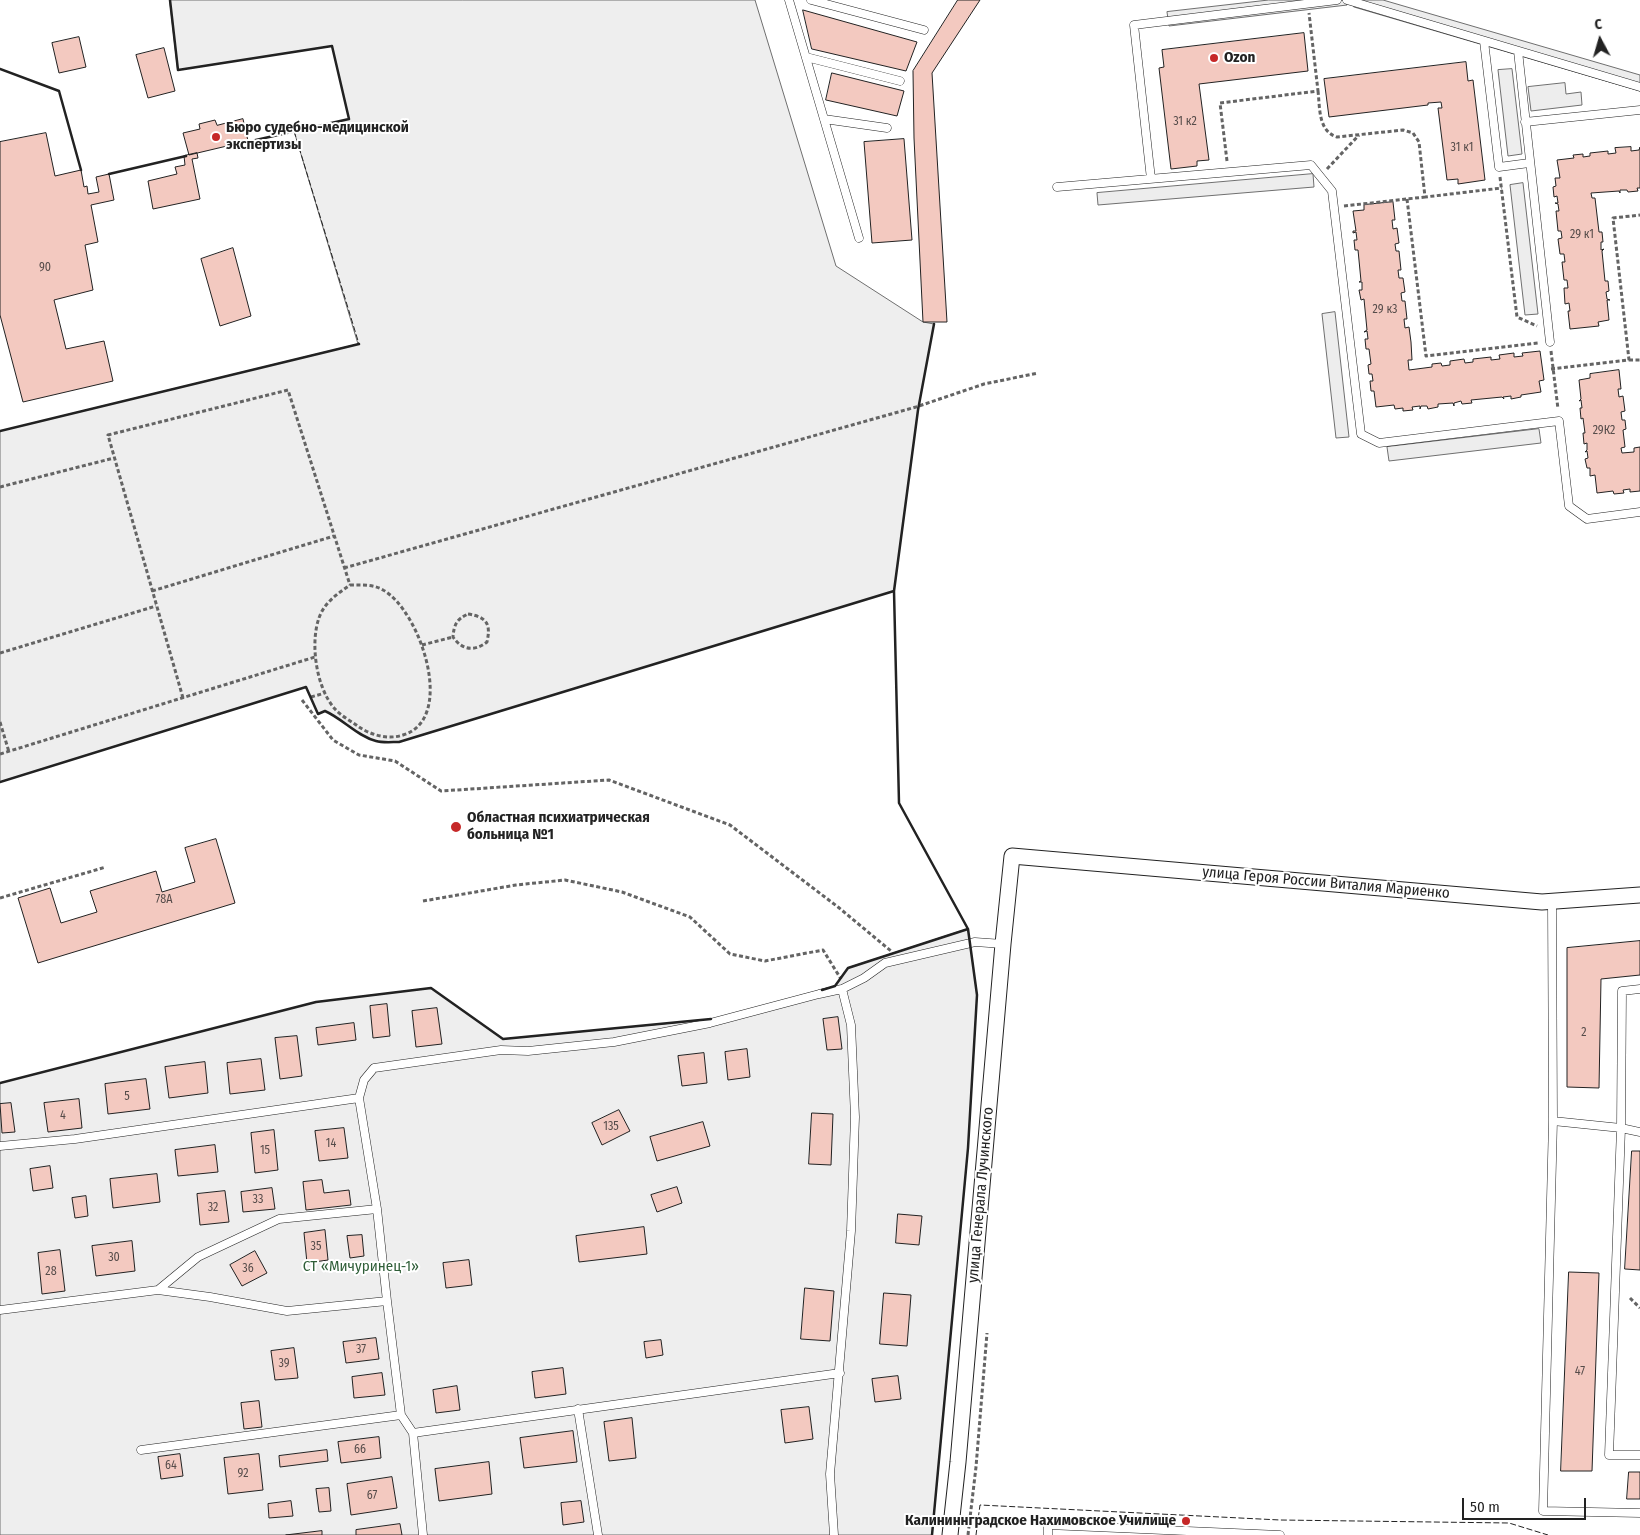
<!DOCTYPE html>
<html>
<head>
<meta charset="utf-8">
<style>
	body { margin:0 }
	#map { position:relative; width:1640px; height:1535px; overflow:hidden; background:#fff; font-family:"Fira Sans Condensed",sans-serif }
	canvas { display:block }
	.north { position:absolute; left:1575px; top:15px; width:50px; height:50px; -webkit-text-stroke:4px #fff; paint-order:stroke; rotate:354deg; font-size:14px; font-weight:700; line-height:20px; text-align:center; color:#222 }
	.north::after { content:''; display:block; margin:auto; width:18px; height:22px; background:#222; clip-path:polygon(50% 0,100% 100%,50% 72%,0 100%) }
	.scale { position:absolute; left:1462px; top:1498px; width:124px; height:22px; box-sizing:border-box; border:2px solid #222; border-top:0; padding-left:6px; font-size:15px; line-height:18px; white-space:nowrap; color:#222; -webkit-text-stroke:4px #fff; paint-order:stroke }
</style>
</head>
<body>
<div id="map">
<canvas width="1640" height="1535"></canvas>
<div class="north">С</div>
<div class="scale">50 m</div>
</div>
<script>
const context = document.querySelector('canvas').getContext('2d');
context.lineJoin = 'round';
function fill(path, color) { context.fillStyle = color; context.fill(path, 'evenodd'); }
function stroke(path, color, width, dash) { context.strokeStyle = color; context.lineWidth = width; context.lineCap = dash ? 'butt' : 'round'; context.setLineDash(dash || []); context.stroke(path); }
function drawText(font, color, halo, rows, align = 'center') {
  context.font = font + ' "Fira Sans Condensed",sans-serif'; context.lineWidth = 4; context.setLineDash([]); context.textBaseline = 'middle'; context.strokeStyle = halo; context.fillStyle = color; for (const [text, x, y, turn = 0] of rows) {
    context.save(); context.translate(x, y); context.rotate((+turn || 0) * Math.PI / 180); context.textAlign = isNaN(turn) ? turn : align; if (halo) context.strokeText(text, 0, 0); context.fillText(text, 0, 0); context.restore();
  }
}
const green = new Path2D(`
	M 170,0 L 755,0 L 836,266 L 923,322 L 934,324 L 918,410 L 894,591 L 399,742 C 392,742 382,743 376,741 C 357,736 343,719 325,711 L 318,714 L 306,687 L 0,782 L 0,431 L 358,344 L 294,131 L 349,119 L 332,46 L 178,70 Z
	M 968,929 L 977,995 L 968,1148 L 932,1535 L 0,1535 L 0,1083 L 316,1002 L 431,988 L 503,1039 L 715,1019 L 835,986 L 848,968 Z`);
const parking = new Path2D(`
	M 1269,0 L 1346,0 L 1347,5 L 1169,26 L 1167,12 Z
	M 1357,0 L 1383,0 L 1640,75 L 1640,91 L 1354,7 Z
	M 1512,69 L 1522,154 L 1508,156 L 1498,70 Z
	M 1565,83 L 1566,94 L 1581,92 L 1582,105 L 1531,111 L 1528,87 Z
	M 1313,174 L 1314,187 L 1098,205 L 1097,193 Z
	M 1523,183 L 1538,314 L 1525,315 L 1510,185 Z
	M 1335,312 L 1349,437 L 1336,438 L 1322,314 Z
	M 1539,429 L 1541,443 L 1389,461 L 1387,447 Z`);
const building = new Path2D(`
	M 958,0 L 980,0 L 932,73 L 947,322 L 923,322 L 914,138 L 913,71 Z
	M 803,10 L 917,42 L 906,71 L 812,49 Z
	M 1304,33 L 1308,71 L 1199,84 L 1209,160 L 1197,161 L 1197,166 L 1171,169 L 1159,68 L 1164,67 L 1162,50 Z
	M 79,37 L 86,67 L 59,73 L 52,43 Z
	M 164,48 L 175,91 L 148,98 L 136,55 Z
	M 1466,62 L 1468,81 L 1473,80 L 1485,180 L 1458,184 L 1458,179 L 1447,180 L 1438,108 L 1442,108 L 1441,102 L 1428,103 L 1428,105 L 1329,117 L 1324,79 Z
	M 832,73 L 904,91 L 897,116 L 826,100 Z
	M 243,119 L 248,141 L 189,155 L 183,133 L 200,129 L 199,124 L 215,120 L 217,125 Z
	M 46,133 L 55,176 L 81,170 L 84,187 L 87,186 L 88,194 L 99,192 L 96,177 L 109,174 L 114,200 L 91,205 L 98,242 L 85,245 L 93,290 L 54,300 L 66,349 L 104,341 L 113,381 L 23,402 L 0,315 L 0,142 Z
	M 904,139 L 912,240 L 872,243 L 864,142 Z
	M 1631,147 L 1631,151 L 1639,150 L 1640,147 L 1640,188 L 1637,188 L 1638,191 L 1628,192 L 1627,190 L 1620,190 L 1620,193 L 1619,191 L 1591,193 L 1592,198 L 1595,198 L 1599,232 L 1602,232 L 1603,242 L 1601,242 L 1601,250 L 1604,249 L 1602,251 L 1605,281 L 1608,281 L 1609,291 L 1606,292 L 1607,299 L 1610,300 L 1607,300 L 1609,320 L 1598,322 L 1599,326 L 1570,329 L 1568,311 L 1570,311 L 1569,303 L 1565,304 L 1564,288 L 1568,288 L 1567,280 L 1564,280 L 1562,262 L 1565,262 L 1564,254 L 1560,254 L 1558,239 L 1562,238 L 1561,231 L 1558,231 L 1556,211 L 1559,211 L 1558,204 L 1555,203 L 1558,203 L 1557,196 L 1554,197 L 1553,187 L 1556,186 L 1555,178 L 1560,178 L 1557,160 L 1574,158 L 1573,155 L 1583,154 L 1583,157 L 1590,156 L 1590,153 L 1608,151 L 1608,154 L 1616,153 L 1615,148 Z
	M 197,153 L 198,158 L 192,159 L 200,199 L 153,209 L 148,181 L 177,174 L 175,167 L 185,165 L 184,156 Z
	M 1393,202 L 1395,220 L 1392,220 L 1393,229 L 1397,228 L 1399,243 L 1395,244 L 1396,251 L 1399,251 L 1401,270 L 1398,270 L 1399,278 L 1403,278 L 1405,292 L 1401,293 L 1402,301 L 1405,301 L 1407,319 L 1404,319 L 1405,328 L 1409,327 L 1411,342 L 1412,360 L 1408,360 L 1409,370 L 1432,367 L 1432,364 L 1441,363 L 1442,366 L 1450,365 L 1450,361 L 1464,359 L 1465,363 L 1473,362 L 1473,359 L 1491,357 L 1491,360 L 1500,359 L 1499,355 L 1514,353 L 1514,357 L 1523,356 L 1522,353 L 1540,351 L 1544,380 L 1539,381 L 1541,392 L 1521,395 L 1521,397 L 1511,399 L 1511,396 L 1503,397 L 1504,399 L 1502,397 L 1471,400 L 1472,403 L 1462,404 L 1461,401 L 1454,403 L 1454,406 L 1453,403 L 1438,404 L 1438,407 L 1428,409 L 1427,406 L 1421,406 L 1420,409 L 1420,406 L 1412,407 L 1413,410 L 1403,411 L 1403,408 L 1395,409 L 1394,405 L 1376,407 L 1374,391 L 1371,391 L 1370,381 L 1373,381 L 1372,374 L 1369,374 L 1368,365 L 1371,364 L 1369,349 L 1366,349 L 1365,339 L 1368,339 L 1367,331 L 1364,332 L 1367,330 L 1364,299 L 1361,300 L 1359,290 L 1362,290 L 1362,282 L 1359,282 L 1361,281 L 1358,250 L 1355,250 L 1354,240 L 1357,240 L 1356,232 L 1353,233 L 1353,231 L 1356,231 L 1353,211 L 1364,210 L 1364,205 Z
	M 233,248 L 251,316 L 220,326 L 201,259 Z
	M 1619,370 L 1621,389 L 1618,389 L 1619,397 L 1623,396 L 1625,411 L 1621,412 L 1622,420 L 1625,420 L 1626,429 L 1623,430 L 1625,447 L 1621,448 L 1622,453 L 1634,452 L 1634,448 L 1640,447 L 1640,491 L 1630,492 L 1630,489 L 1623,490 L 1624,493 L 1614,494 L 1613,491 L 1597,493 L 1595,475 L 1590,476 L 1590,468 L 1587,468 L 1585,459 L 1588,458 L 1587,451 L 1585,452 L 1587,450 L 1587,443 L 1584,444 L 1583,433 L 1585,433 L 1583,418 L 1581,419 L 1580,408 L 1582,408 L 1581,400 L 1579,401 L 1581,399 L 1579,380 L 1590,378 L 1590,374 Z
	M 216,839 L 235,903 L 38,963 L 18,898 L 50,888 L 61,923 L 97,912 L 90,891 L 156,871 L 162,892 L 195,882 L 185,848 Z
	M 1640,941 L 1640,975 L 1601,979 L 1599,1088 L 1567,1087 L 1567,948 Z
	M 387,1004 L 390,1036 L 373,1038 L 370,1006 Z
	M 437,1008 L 442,1044 L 416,1047 L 412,1011 Z
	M 838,1017 L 842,1049 L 827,1050 L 823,1019 Z
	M 354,1023 L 356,1040 L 318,1045 L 316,1028 Z
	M 297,1036 L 302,1076 L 280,1079 L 275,1038 Z
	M 747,1049 L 750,1077 L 728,1080 L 725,1052 Z
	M 704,1053 L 707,1083 L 682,1086 L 678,1056 Z
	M 261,1059 L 265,1090 L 230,1094 L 227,1063 Z
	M 205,1062 L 208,1093 L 169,1098 L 165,1067 Z
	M 146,1079 L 150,1109 L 108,1114 L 105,1084 Z
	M 79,1099 L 82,1128 L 48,1132 L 44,1103 Z
	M 11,1103 L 15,1132 L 2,1133 L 0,1104 Z
	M 619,1110 L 630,1131 L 602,1145 L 592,1123 Z
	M 812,1113 L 833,1114 L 831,1165 L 809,1164 Z
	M 703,1122 L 710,1146 L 657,1161 L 650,1137 Z
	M 344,1128 L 348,1158 L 319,1161 L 315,1131 Z
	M 274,1130 L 278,1170 L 255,1173 L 251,1133 Z
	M 215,1145 L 218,1172 L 178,1176 L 175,1150 Z
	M 1632,1151 L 1640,1151 L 1640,1270 L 1625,1269 Z
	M 50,1166 L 53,1188 L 33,1191 L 30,1169 Z
	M 157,1174 L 160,1202 L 113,1208 L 110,1179 Z
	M 322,1180 L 324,1193 L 349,1190 L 351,1205 L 306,1210 L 303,1182 Z
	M 677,1187 L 682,1203 L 657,1212 L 651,1195 Z
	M 272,1188 L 275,1209 L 243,1212 L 241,1192 Z
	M 225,1191 L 229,1222 L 200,1225 L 197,1194 Z
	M 86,1196 L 88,1216 L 75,1218 L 72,1198 Z
	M 898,1214 L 922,1216 L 919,1245 L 896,1243 Z
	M 644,1227 L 647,1254 L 579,1262 L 576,1236 Z
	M 325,1230 L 328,1260 L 307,1263 L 304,1233 Z
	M 362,1235 L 364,1256 L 350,1258 L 347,1236 Z
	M 132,1241 L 135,1271 L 96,1276 L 92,1246 Z
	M 60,1250 L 65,1291 L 42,1294 L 38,1253 Z
	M 255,1251 L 267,1273 L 242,1286 L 230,1265 Z
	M 469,1260 L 472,1285 L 446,1288 L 443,1263 Z
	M 1569,1272 L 1599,1273 L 1592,1471 L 1561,1471 Z
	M 805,1288 L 834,1291 L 830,1341 L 801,1339 Z
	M 884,1293 L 911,1295 L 907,1346 L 880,1344 Z
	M 376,1338 L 379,1359 L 346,1363 L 343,1342 Z
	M 661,1340 L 663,1355 L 646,1358 L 644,1342 Z
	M 294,1348 L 298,1378 L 275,1380 L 271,1351 Z
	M 563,1368 L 566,1394 L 535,1398 L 532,1372 Z
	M 382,1373 L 385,1395 L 354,1398 L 352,1377 Z
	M 898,1376 L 901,1399 L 875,1402 L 872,1379 Z
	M 457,1386 L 460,1410 L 436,1413 L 433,1390 Z
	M 259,1401 L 262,1427 L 244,1429 L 241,1403 Z
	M 809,1407 L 813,1439 L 785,1443 L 781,1410 Z
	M 632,1418 L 636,1458 L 609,1461 L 604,1422 Z
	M 573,1431 L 577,1462 L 524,1468 L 520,1438 Z
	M 379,1437 L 381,1458 L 341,1463 L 338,1442 Z
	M 327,1450 L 328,1461 L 280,1467 L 279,1456 Z
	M 180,1454 L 183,1476 L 161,1479 L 158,1457 Z
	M 259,1454 L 263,1490 L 228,1494 L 224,1458 Z
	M 489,1462 L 492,1494 L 439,1501 L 435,1469 Z
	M 1629,1472 L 1640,1472 L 1640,1499 L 1627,1499 Z
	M 392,1477 L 397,1508 L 351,1515 L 347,1484 Z
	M 329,1488 L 331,1511 L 319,1512 L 316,1489 Z
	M 291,1501 L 293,1516 L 269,1518 L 268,1504 Z
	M 581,1501 L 584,1522 L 563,1525 L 561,1503 Z
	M 400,1524 L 402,1535 L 356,1535 L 356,1530 Z
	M 322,1531 L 322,1535 L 286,1535 Z`);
const path = new Path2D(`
	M 1318,91 C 1320,108 1318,131 1337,137 L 1403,130 L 1413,133 L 1419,142 L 1425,197 L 1502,188
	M 1227,161 L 1220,103 L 1318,91 L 1309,13
	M 1327,169 L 1359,135
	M 1500,177 L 1517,317 L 1537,326
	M 1407,199 L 1426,356 L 1538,343
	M 1344,206 L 1425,197
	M 1551,351 L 1558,409
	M 1629,360 L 1640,360
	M 1551,369 L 1629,360 L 1613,218 L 1640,215
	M 0,487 L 114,458
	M 344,568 L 916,407 L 984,384 L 1038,373
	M 350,585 C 361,585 373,584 383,590 C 420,610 457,719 403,735 C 388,740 371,735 359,727 C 351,721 341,716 335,709 C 316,688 310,643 319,618 C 324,603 337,594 350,585 Z
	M 152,591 L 334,536
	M 468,614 C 487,617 491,624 487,642 C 474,652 462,650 453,637 C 454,624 457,619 468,614 Z
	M 422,645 L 453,637
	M 0,653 L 156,606
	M 311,697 L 325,693
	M 183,698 L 108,435 L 288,390 L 350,585
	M 302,700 L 333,740 L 359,755 L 395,761 L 441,791 L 609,780 L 730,825 L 838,907 L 891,951
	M 0,722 L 9,752
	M 0,754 L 315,657
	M 0,898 L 106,867
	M 423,901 L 516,885 L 565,880 L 622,892 L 690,917 L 730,954 L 765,961 L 823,950 L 841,979
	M 1630,1298 L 1640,1308
	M 968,1535 L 976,1467 L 987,1333`);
const service = new Path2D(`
	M 789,0 L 859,238
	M 811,0 L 924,30
	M 1347,0 L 1640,87
	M 1484,41 L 1499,167 L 1529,163
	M 1518,51 L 1550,342
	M 806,57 L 900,81
	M 824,119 L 887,128
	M 1525,122 L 1640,110
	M 1151,179 L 1134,25 L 1337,0
	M 1057,187 L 1311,165 L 1332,191 L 1361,434 L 1379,443 L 1559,421 L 1569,506 L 1587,519 L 1640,512
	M 1552,902 L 1553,1121
	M 842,989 L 864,978 L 885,963 L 975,942 L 1003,944
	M 1640,989 L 1622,991 L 1621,1128 L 1640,1132
	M 0,1146 L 75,1139 L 359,1098
	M 377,1209 L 359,1098 L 364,1080 L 374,1068 L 501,1050 L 528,1051 L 614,1042 L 710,1023 L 819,994 L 842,989 L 851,1025 L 855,1117 L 851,1231 L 830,1474 L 834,1535
	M 387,1301 L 401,1415 L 413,1433 L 423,1535
	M 0,1310 L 158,1290 L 210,1297 L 287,1311 L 387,1301 L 377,1209 L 279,1219 L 198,1257 L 158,1290
	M 578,1409 L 598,1535
	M 413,1433 L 840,1373
	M 141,1450 L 401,1415
	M 1640,1455 L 1609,1455 L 1621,1128 L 1553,1121 L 1543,1511 L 1640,1513
	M 1048,1535 L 1048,1525 L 1280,1535`);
const minor = new Path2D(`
	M 950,1535 L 958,1462 L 1003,944 L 1012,856 L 1542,902 L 1640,895`);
const fence = new Path2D(`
	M 294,131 L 359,344
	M 976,1535 L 980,1505 L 1280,1520 L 1509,1523 L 1548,1535`);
const wall = new Path2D(`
	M 170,0 L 178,70 L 332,46 L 349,119 L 247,142
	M 0,69 L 59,91 L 81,170
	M 109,174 L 186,156
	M 0,431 L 359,344
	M 0,782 L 306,687 L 318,714 L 325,711 C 343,719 357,736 376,741 C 382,743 392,742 399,742 L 894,591
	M 822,990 L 835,986 L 848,968 L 968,929
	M 0,1083 L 316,1002 L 431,988 L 503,1039 L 711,1019
	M 932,1535 L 968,1148 L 977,995 L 968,929 L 899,803 L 894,591 L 918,410 L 934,324`);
const markers = [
	[1214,58,5,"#c62828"],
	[216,137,5,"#c62828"],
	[456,827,6,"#c62828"],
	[1186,1521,5,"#c62828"]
];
const numberNames = [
	["31 к2",1185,122],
	["31 к1",1462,148],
	["29 к1",1582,235],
	["90",45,268],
	["29 к3",1385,310],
	["29К2",1604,431],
	["78А",164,900],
	["2",1584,1033],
	["5",127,1097],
	["4",63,1116],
	["135",611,1127],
	["14",331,1144],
	["15",265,1151],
	["33",258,1200],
	["32",213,1208],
	["35",316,1247],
	["30",114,1258],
	["36",248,1269],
	["28",51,1272],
	["37",361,1350],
	["39",284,1364],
	["47",1580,1372],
	["66",360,1450],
	["64",171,1466],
	["92",243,1474],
	["67",372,1496]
];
const poiNames = [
	["Ozon",1224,58],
	["Бюро судебно-медицинской",226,128],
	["экспертизы",226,145],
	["Областная психиатрическая",467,818],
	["больница №1",467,835],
	["Калининнградское Нахимовское Училище",1176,1521,"right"]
];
const streetNames = [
	["улица Героя России Виталия Мариенко",1326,883,5],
	["улица Генерала Лучинского",981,1195,-85]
];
const parkNames = [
	["СТ «Мичуринец-1»",361,1267]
];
fill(green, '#eee');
stroke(green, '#6f6f6f', 1);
fill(parking, '#ededed');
stroke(parking, '#6f6f6f', 1);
fill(building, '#f3c9c0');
stroke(building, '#222', 1);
stroke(service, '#222', 9);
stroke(minor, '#222', 17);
stroke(path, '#646464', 3, [4, 2.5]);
stroke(service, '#fff', 8);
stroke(minor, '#fff', 15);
stroke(fence, '#222', 1, [6, 2.5]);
stroke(wall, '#222', 2.5);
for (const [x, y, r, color] of markers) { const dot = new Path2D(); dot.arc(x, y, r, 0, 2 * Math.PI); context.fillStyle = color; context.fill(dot); stroke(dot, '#fff', 2); }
drawText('12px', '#564c4a', null, numberNames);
drawText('bold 15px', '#222', '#fff', poiNames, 'left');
drawText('15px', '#222', '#fff', streetNames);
drawText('15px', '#2f5e38', '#fff', parkNames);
</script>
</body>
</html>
